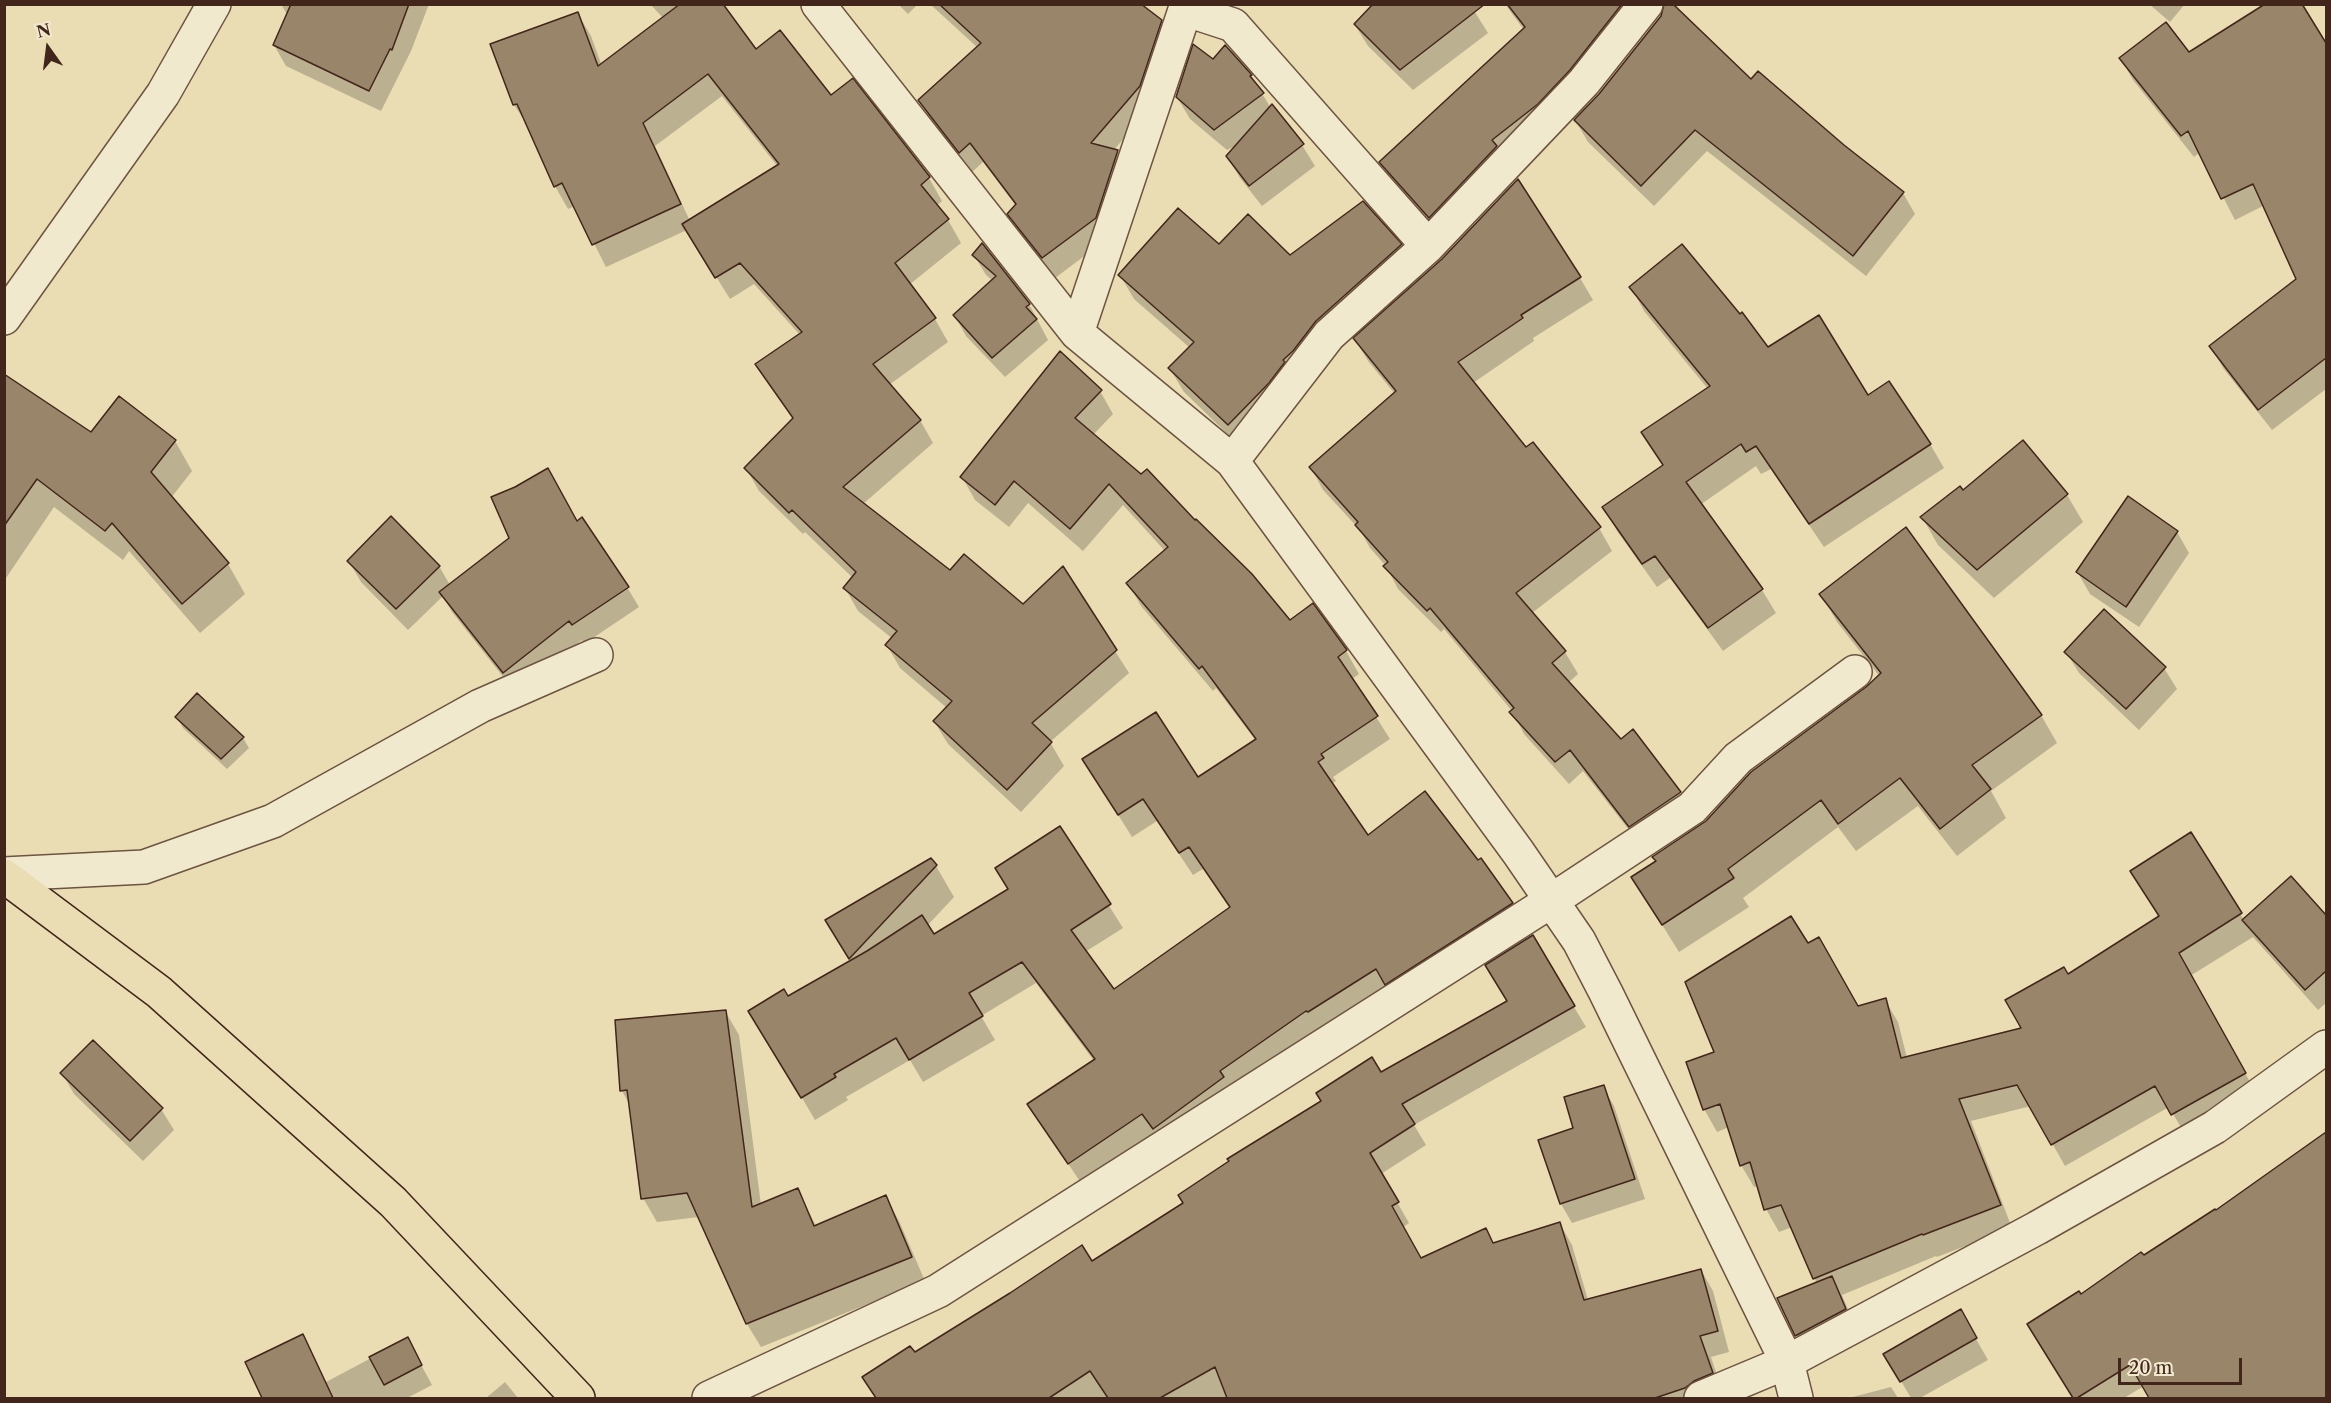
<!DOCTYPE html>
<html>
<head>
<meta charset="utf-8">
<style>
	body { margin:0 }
	#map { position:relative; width:2331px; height:1403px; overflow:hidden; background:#eaddb3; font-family:"Libre Caslon Text",serif }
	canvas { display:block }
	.frame { position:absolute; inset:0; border:6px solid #42261b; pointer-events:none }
	.north { position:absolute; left:18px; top:18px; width:60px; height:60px; -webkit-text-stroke:4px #f1e9ce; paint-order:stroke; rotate:346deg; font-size:16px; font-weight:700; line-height:24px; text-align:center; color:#42261b }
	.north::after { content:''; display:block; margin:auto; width:21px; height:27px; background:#42261b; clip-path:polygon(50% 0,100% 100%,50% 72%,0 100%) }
	.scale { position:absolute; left:2118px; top:1358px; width:124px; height:27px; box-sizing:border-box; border:3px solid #42261b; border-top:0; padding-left:8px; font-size:18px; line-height:21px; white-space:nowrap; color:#42261b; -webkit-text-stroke:4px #f1e9ce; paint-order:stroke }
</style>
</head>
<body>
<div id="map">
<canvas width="2331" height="1403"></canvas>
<div class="frame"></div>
<div class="north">N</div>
<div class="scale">20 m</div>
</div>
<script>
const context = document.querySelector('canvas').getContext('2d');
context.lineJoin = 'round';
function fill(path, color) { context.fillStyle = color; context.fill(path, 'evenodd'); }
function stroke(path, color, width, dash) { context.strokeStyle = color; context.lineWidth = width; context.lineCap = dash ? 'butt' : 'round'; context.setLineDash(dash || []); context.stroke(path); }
const shadow = new Path2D(`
	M 281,4 L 429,4 L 411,51 L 381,111 L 286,66 L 274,45 L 288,16 Z
	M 650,4 L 722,4 L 756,51 L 831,97 L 852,80 L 929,178 L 942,201 L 936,206 L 948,220 L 961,243 L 909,285 L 935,319 L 948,342 L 889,385 L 920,420 L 933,443 L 863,504 L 950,572 L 1115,651 L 1129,673 L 1050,742 L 1064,766 L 1021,812 L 948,744 L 934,721 L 947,708 L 900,668 L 887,645 L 893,639 L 858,611 L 845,588 L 853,578 L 805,532 L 803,534 L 759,491 L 746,468 L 794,420 L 757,364 L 800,335 L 754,284 L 730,299 L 687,230 L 606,267 L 575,206 L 568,209 L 555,186 L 529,127 L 514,105 L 578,14 L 591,36 L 602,66 L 664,19 ZM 722,96 L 778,167 L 690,221 L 655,146 Z
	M 898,4 L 918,4 L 908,14 Z
	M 930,4 L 1138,4 L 1161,21 L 1173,42 L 1151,107 L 1113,151 L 1117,152 L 1129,172 L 1107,239 L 1055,278 L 1021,235 L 1009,214 L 1016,206 L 983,162 L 972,172 L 931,121 L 920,101 L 978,48 Z
	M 1505,4 L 1671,4 L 1751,81 L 1843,146 L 1903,193 L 1915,214 L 1866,276 L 1707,151 L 1654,206 L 1588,142 L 1575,120 L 1600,95 L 1662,16 L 1665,8 L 1661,6 L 1442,238 L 1394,183 L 1381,162 L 1524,30 Z
	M 2149,4 L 2185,4 L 2170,22 Z
	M 2300,4 L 2326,46 L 2326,389 L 2272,430 L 2223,368 L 2211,346 L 2298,279 L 2265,205 L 2235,220 L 2200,152 L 2194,157 L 2133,80 L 2121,59 L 2189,54 Z
	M 1473,9 L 1488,33 L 1413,90 L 1368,46 L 1355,25 Z
	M 1213,61 L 1251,76 L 1271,108 L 1302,145 L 1315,166 L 1262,206 L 1240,178 L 1227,156 L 1239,144 L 1227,150 L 1190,119 L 1177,97 Z
	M 1400,245 L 1414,269 L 1242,448 L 1184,392 L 1170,369 L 1190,348 L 1134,299 L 1120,275 L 1219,246 L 1290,257 Z
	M 974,255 L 1029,304 L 1048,340 L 1005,377 L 966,336 L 955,316 L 993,281 L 986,275 Z
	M 1580,278 L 1593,300 L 1533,338 L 1534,341 L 1473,383 L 1526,449 L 1599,528 L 1612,551 L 1532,613 L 1565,652 L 1578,674 L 1568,683 L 1621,741 L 1633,732 L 1680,793 L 1693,815 L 1643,848 L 1583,771 L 1569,784 L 1524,734 L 1512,711 L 1444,629 L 1441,632 L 1398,589 L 1386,566 L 1370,548 L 1360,530 L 1323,490 L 1311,468 L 1395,394 L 1368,361 L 1355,339 Z
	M 1631,287 L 1868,397 L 1930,444 L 1944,468 L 1824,547 L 1771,469 L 1761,474 L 1756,466 L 1700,505 L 1762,590 L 1776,613 L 1723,651 L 1670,578 L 1657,587 L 1617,531 L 1604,507 L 1664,466 L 1643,432 L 1708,389 L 1644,311 Z
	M 4,376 L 91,434 L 175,441 L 192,471 L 171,498 L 228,564 L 245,594 L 200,633 L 129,551 L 123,560 L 54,507 L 4,581 Z
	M 1100,391 L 1113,414 L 1093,435 L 1290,622 L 1312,605 L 1346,651 L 1359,674 L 1352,679 L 1390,739 L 1333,777 L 1336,781 L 1331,784 L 1367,837 L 1511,904 L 1524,927 L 1083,1186 L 1029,1105 L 1094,1061 L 1036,983 L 981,1016 L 995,1040 L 923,1082 L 910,1060 L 846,1097 L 848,1100 L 815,1120 L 764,1033 L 788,998 L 851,962 L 827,920 L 936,866 L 954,897 L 927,926 L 933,936 L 1009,891 L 1060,828 L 1123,928 L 1085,952 L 1114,991 L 1230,909 L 1203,869 L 1193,875 L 1157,821 L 1132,837 L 1084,760 L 1197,779 L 1256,741 L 1216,688 L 1213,691 L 1141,606 L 1128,583 L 1165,551 L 1123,505 L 1083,551 L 1028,503 L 1009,527 L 975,500 L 962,477 Z
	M 1963,493 L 2067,495 L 2083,522 L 1994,598 L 1938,545 L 1922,517 Z
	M 577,523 L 627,587 L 639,607 L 584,644 L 582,640 L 515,692 L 452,612 L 443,596 L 408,630 L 361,582 L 349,561 L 439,566 L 450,585 Z
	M 2177,532 L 2189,553 L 2139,627 L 2090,594 L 2078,573 Z
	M 1821,594 L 2041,715 L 2057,743 L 1991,791 L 2006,818 L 1957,856 L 1918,806 L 1856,851 L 1838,827 L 1743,898 L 1749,907 L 1679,952 L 1633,878 L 1657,862 L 1707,822 L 1880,677 L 1837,622 Z
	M 2066,652 L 2164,668 L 2177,689 L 2139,730 L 2079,673 Z
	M 177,717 L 243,738 L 249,748 L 227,769 L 183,728 Z
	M 2190,835 L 2244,920 L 2291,878 L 2326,917 L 2326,1003 L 2318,1010 L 2253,937 L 2190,976 L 2258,1096 L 2186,1136 L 2169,1107 L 2065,1166 L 2031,1106 L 1971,1121 L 2012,1228 L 1937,1257 L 1936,1256 L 1842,1295 L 1857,1331 L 1808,1356 L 1796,1335 L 1817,1284 L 1792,1227 L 1779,1232 L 1766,1209 L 1759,1186 L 1754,1187 L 1741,1165 L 1729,1127 L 1717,1132 L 1704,1109 L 1716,1053 L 1808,945 L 1857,1007 L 1885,1000 L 1898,1022 L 1907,1058 L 2023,1029 L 2068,976 L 2160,917 Z
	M 1532,937 L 1586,1027 L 1414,1125 L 1426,1145 L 1381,1174 L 1409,1223 L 1402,1228 L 1420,1260 L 1493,1245 L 1560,1224 L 1572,1245 L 1588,1300 L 1701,1270 L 1713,1291 L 1729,1352 L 1711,1357 L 1723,1394 L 1713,1398 L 1442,1398 L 1494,1370 L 1488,1359 L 1387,1398 L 877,1398 L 864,1377 L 914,1354 L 1092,1263 L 1381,1074 L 1508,1002 Z
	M 725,1011 L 739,1035 L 761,1205 L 798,1190 L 816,1226 L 886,1197 L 899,1221 L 925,1281 L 761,1347 L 747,1324 L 699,1217 L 657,1222 L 643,1198 L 631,1107 L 622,1091 Z
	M 62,1073 L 161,1109 L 174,1130 L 143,1161 L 74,1094 Z
	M 1603,1087 L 1614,1106 L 1645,1199 L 1572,1223 L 1561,1204 L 1574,1129 Z
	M 2326,1135 L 2326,1398 L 2151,1398 L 2144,1386 L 2124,1398 L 2074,1398 L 2041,1347 L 2080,1296 L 2216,1212 Z
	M 1960,1311 L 1988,1360 L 1920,1398 L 1911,1398 L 1885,1354 Z
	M 302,1336 L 326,1382 L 407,1339 L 432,1385 L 407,1398 L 263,1398 L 247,1362 Z
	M 505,1382 L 518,1398 L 486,1398 Z
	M 1891,1387 L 1898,1398 L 1849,1398 Z`);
const building = new Path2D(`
	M 291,4 L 409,4 L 392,50 L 390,49 L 369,91 L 273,45 Z
	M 680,4 L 723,4 L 756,49 L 780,30 L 831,95 L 853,78 L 930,177 L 921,185 L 949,219 L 895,263 L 936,318 L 873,364 L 921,420 L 843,487 L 950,570 L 964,554 L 1023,604 L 1063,566 L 1117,650 L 1032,723 L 1052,742 L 1007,790 L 933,721 L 952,701 L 885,645 L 897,631 L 843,588 L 856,572 L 792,510 L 789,513 L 744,468 L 793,418 L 755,364 L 802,332 L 740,263 L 715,278 L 682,224 L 779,164 L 708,74 L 643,123 L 681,204 L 592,245 L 562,183 L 554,187 L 517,104 L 513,105 L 490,44 L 578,12 L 598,66 Z
	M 939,4 L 1141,4 L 1162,20 L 1140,86 L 1091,143 L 1118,150 L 1096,218 L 1042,258 L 1007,214 L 1016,204 L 970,143 L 959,153 L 918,100 L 981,43 Z
	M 1373,4 L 1485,4 L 1400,70 L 1354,24 Z
	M 1507,4 L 1622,4 L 1570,70 L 1538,104 L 1492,140 L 1497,146 L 1429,218 L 1379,162 L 1525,27 Z
	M 1664,4 L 1674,5 L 1751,79 L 1758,71 L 1844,145 L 1904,192 L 1853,256 L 1695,130 L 1641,186 L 1574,120 L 1599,94 L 1661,16 Z
	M 2265,4 L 2302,4 L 2326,43 L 2326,358 L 2258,410 L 2209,346 L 2296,279 L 2253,184 L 2221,199 L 2188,131 L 2181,136 L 2119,58 L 2166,22 L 2189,52 Z
	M 1193,44 L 1213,59 L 1225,45 L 1252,75 L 1250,76 L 1264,93 L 1214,130 L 1176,97 Z
	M 1272,104 L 1304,144 L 1249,186 L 1226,156 Z
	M 1518,179 L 1581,277 L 1521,315 L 1523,318 L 1458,362 L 1526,447 L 1533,442 L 1601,527 L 1516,593 L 1566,651 L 1552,663 L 1621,739 L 1633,729 L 1681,792 L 1629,827 L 1570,750 L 1555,762 L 1509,712 L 1514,708 L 1430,608 L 1427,611 L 1383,566 L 1388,562 L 1355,525 L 1358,522 L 1309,467 L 1396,391 L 1353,338 L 1442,259 Z
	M 1363,201 L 1402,244 L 1316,321 L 1293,351 L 1283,360 L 1285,362 L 1269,383 L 1228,425 L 1168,368 L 1194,342 L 1118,275 L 1178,208 L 1219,244 L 1248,214 L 1290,255 Z
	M 982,243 L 1030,304 L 1026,307 L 1037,319 L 992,358 L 953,315 L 996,276 L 972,255 Z
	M 1682,244 L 1740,314 L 1742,312 L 1768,347 L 1819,315 L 1868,395 L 1889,381 L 1931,444 L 1809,524 L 1756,446 L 1746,452 L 1741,444 L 1686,482 L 1763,589 L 1708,628 L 1655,556 L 1642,564 L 1602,507 L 1663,465 L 1641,432 L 1710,386 L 1629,287 Z
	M 1060,351 L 1102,390 L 1075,418 L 1141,474 L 1147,469 L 1195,520 L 1196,519 L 1252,574 L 1290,620 L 1313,603 L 1347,650 L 1338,657 L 1378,716 L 1321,754 L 1324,758 L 1318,762 L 1368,835 L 1425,791 L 1478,860 L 1481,858 L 1513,903 L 1385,985 L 1376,969 L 1308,1012 L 1306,1011 L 1220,1071 L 1224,1077 L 1153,1129 L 1142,1114 L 1068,1164 L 1027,1104 L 1095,1059 L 1022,962 L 969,993 L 983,1016 L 909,1060 L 896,1038 L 834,1074 L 836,1077 L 801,1098 L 748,1011 L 784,989 L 788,996 L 867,951 L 922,915 L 934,934 L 1008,889 L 995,868 L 1060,826 L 1111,904 L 1071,930 L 1114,989 L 1230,907 L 1189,847 L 1179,853 L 1143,799 L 1118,815 L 1082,759 L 1156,712 L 1198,777 L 1256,739 L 1202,666 L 1199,669 L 1126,583 L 1168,547 L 1109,484 L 1070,529 L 1014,481 L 995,505 L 960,477 Z
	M 4,374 L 91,432 L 119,396 L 176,440 L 151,472 L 229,563 L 182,604 L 112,523 L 105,531 L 37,479 L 4,526 Z
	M 2023,440 L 2068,494 L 1977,570 L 1920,517 L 1960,486 L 1963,490 Z
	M 548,468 L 577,521 L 582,517 L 629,587 L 572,625 L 569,621 L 503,673 L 439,592 L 509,538 L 491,497 L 515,487 Z
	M 2128,496 L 2178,531 L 2126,607 L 2076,572 Z
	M 391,516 L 440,566 L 396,609 L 347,561 Z
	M 1906,527 L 2042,715 L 1972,765 L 1991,789 L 1940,829 L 1900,778 L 1838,824 L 1821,800 L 1728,869 L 1734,878 L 1662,925 L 1631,877 L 1656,861 L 1652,857 L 1706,821 L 1751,772 L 1866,687 L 1881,673 L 1819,594 Z
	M 2104,609 L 2166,667 L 2126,709 L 2064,652 Z
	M 197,693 L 244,737 L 221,759 L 175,717 Z
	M 2191,832 L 2242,913 L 2179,953 L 2246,1073 L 2171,1115 L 2155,1086 L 2051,1145 L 2017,1085 L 1959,1099 L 2001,1205 L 1923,1235 L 1922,1234 L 1813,1279 L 1781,1205 L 1764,1210 L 1750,1162 L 1740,1166 L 1720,1104 L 1703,1110 L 1686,1062 L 1714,1052 L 1685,982 L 1791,916 L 1808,943 L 1819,937 L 1858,1006 L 1886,998 L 1901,1058 L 2021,1028 L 2005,1000 L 2064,967 L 2068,974 L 2159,916 L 2130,871 Z
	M 931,858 L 937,865 L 849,959 L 825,920 Z
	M 2291,876 L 2326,915 L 2326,971 L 2305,990 L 2242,920 Z
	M 1533,935 L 1575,1006 L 1402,1104 L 1415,1124 L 1370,1153 L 1399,1202 L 1392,1206 L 1421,1258 L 1486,1228 L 1493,1243 L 1560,1222 L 1584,1300 L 1701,1269 L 1718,1331 L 1700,1336 L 1713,1373 L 1694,1381 L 1685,1388 L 1655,1398 L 1227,1398 L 1215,1367 L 1160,1398 L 1108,1398 L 1090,1371 L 1049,1398 L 876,1398 L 862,1377 L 910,1346 L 915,1352 L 1010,1293 L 1082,1245 L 1092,1261 L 1183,1203 L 1178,1195 L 1229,1161 L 1227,1159 L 1321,1101 L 1316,1093 L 1372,1057 L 1381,1072 L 1507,1001 L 1485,965 Z
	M 726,1010 L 752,1207 L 798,1188 L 814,1226 L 886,1195 L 912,1257 L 746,1324 L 687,1193 L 641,1199 L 627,1090 L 620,1091 L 615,1020 Z
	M 93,1040 L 163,1108 L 130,1141 L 60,1073 Z
	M 1604,1085 L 1635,1179 L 1560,1204 L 1538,1140 L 1573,1128 L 1564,1097 Z
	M 2326,1132 L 2326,1398 L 2149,1398 L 2130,1365 L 2077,1398 L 2073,1398 L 2027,1324 L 2079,1291 L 2081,1294 L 2141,1252 L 2144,1255 L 2215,1209 L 2216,1210 Z
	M 1832,1276 L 1846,1309 L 1795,1336 L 1777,1298 Z
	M 1961,1309 L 1977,1338 L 1900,1382 L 1883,1354 Z
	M 303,1334 L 333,1398 L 262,1398 L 245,1362 Z
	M 408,1337 L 422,1365 L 384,1385 L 369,1357 Z`);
const minor = new Path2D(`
	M 818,4 L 1077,333 L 1232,461 L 1518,852 L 1579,941 L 1606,993 L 1787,1362 L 1796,1398
	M 1187,10 L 1233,25 L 1428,246
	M 4,318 L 163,94 L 214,4
	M 1077,333 L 1187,4
	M 1232,461 L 1329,335 L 1428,246 L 1584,82 L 1646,4
	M 4,874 L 144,867 L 273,821 L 480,706 L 596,655
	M 709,1398 L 938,1291 L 1551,901 L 1692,808 L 1738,758 L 1855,672
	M 1701,1398 L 1787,1362 L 2037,1228 L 2215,1127 L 2326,1047`);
const major = new Path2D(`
	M 4,876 L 159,992 L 393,1202 L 578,1398`);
fill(shadow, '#0003');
fill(building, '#99856a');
stroke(building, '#42261b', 1.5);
stroke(minor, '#6c5441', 36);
stroke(major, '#42261b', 36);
stroke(minor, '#f1e9ce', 33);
stroke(major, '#eaddb3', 33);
</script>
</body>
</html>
